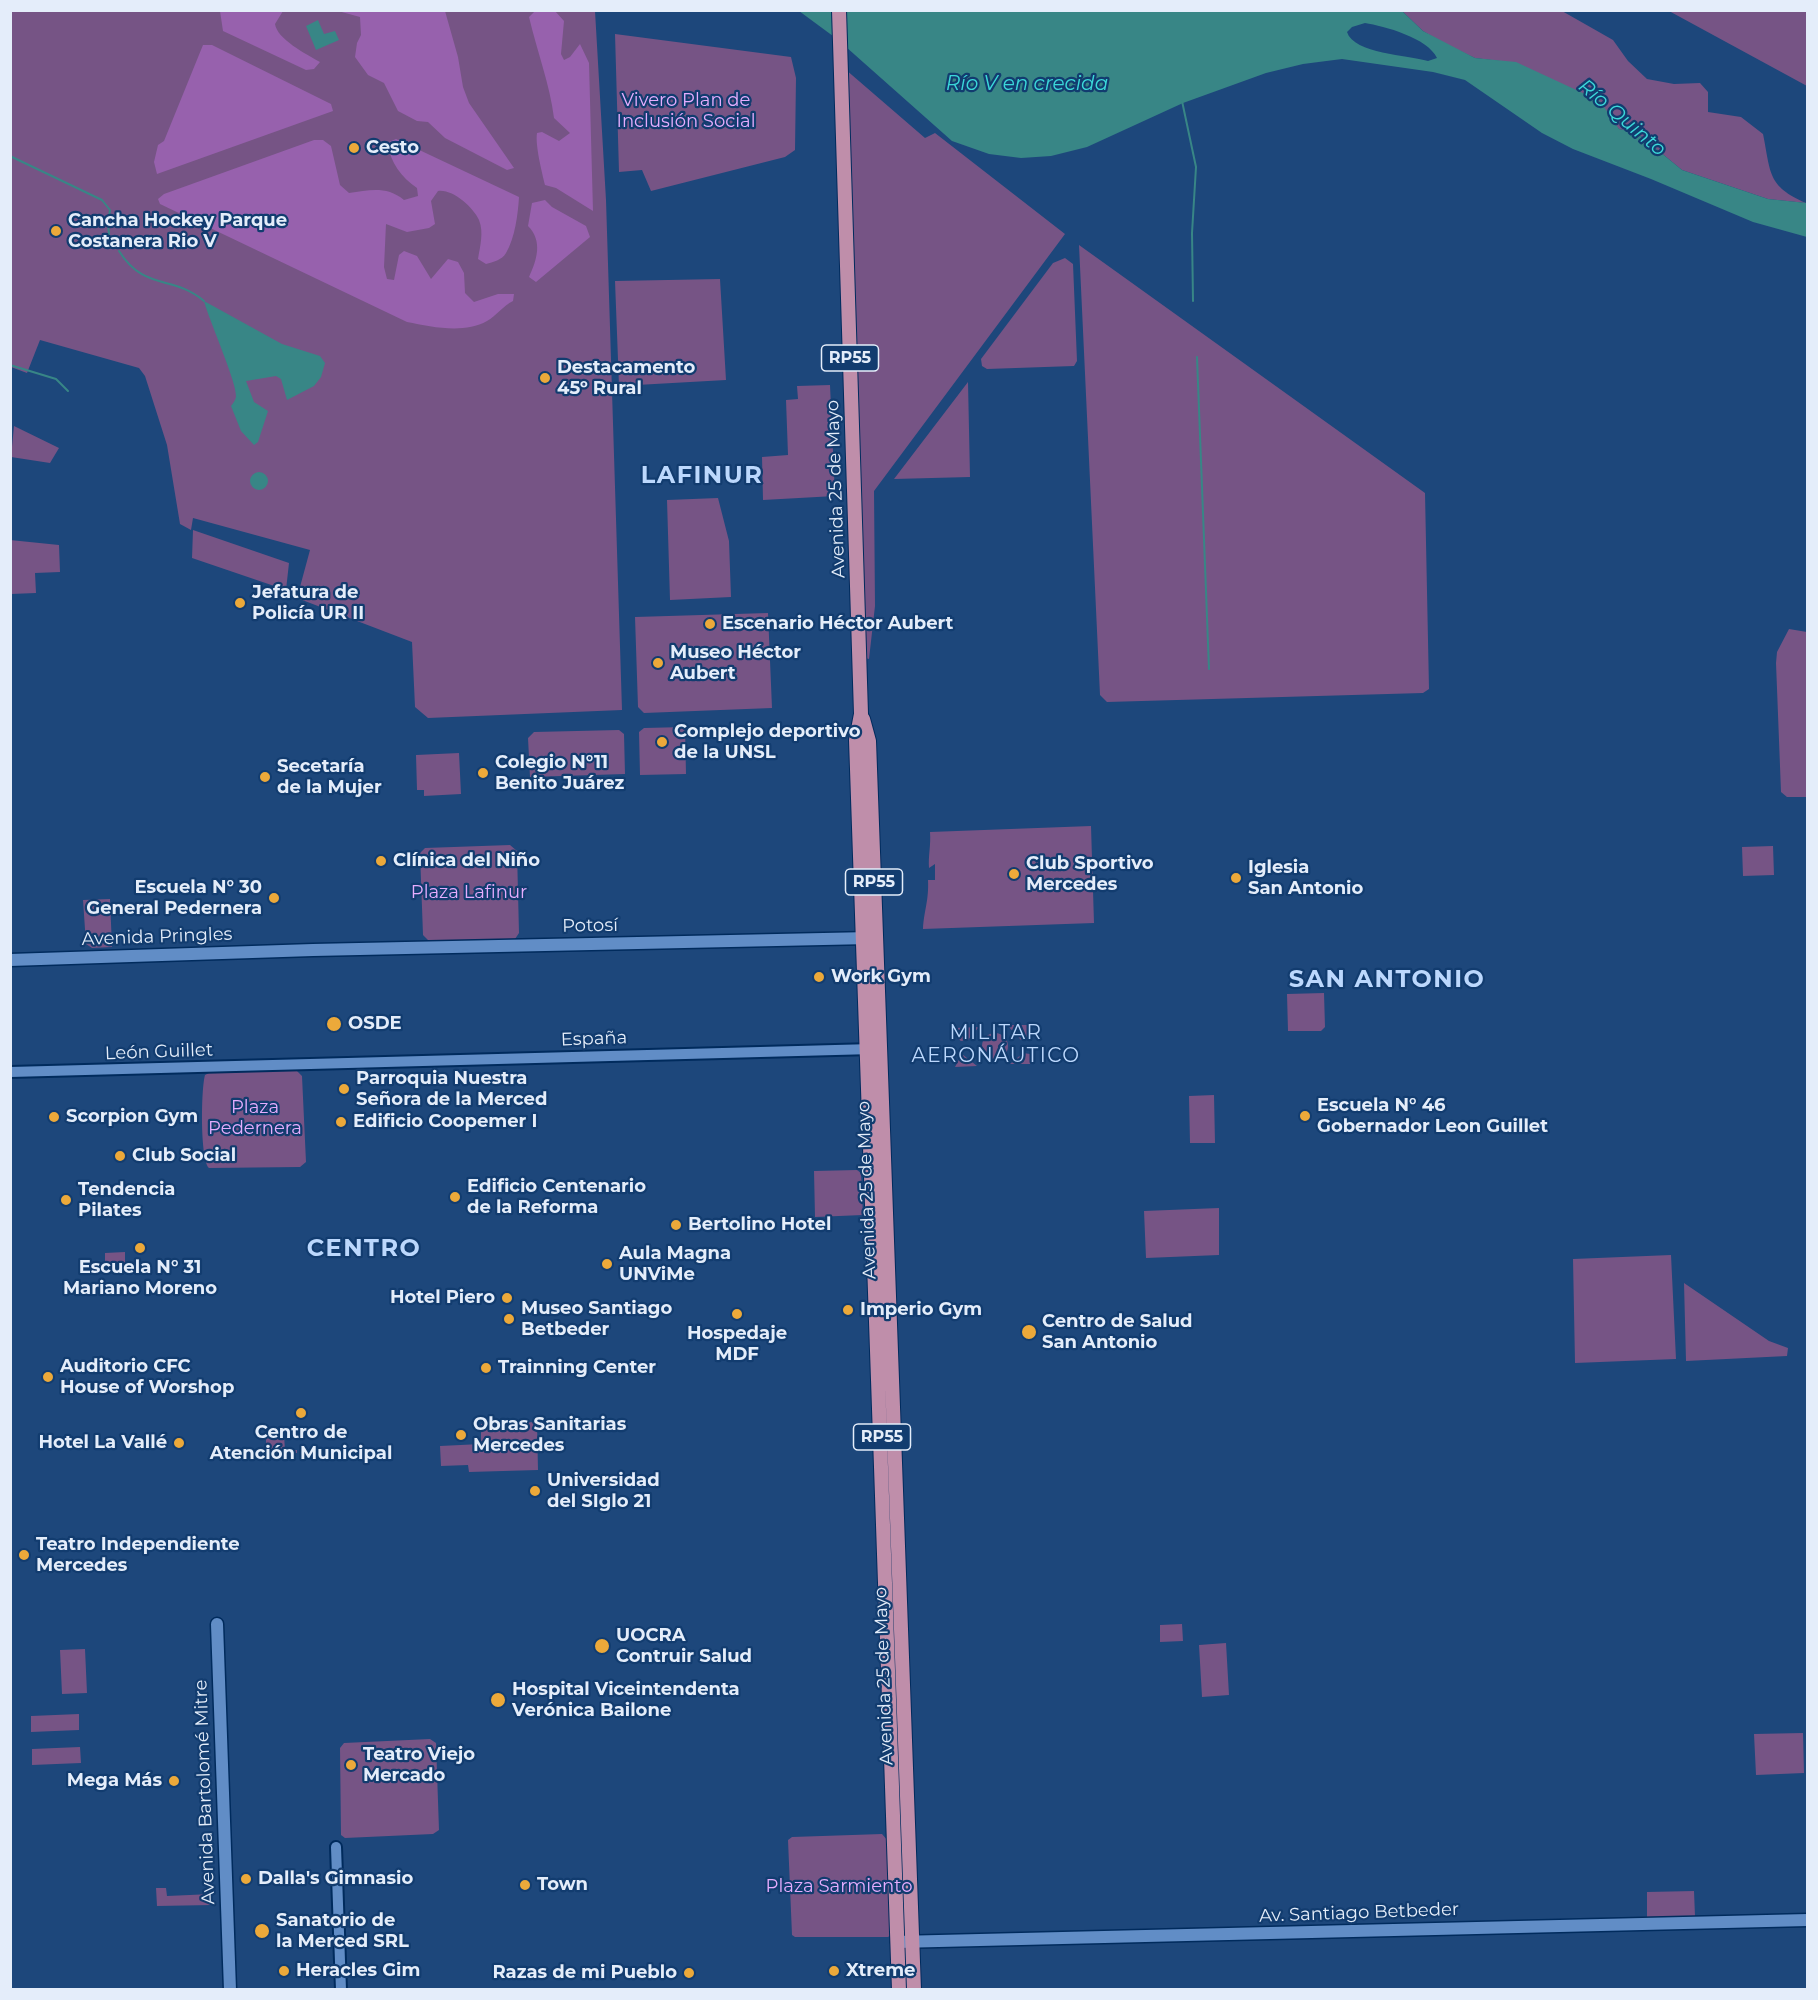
<!DOCTYPE html>
<html>
<head>
<meta charset="utf-8">
<style>
	body { margin:0 }
	#map { position:relative; width:1818px; height:2000px; overflow:hidden; background:#1d477b; font-family:Montserrat,sans-serif }
	canvas { display:block }
	.frame { position:absolute; inset:0; border:12px solid #e4edfa; pointer-events:none }
</style>
</head>
<body>
<div id="map">
<canvas width="1818" height="2000"></canvas>
<div class="frame"></div>
</div>
<script>
const context = document.querySelector('canvas').getContext('2d');
context.lineJoin = 'round';
function fill(path, color) { context.fillStyle = color; context.fill(path, 'evenodd'); }
function stroke(path, color, width, dash) { context.strokeStyle = color; context.lineWidth = width; context.lineCap = dash ? 'butt' : 'round'; context.setLineDash(dash || []); context.stroke(path); }
function drawText(font, color, halo, rows, align = 'center') {
  context.font = font + ' Montserrat,sans-serif'; context.lineWidth = 4.5; context.setLineDash([]); context.textBaseline = 'middle'; context.strokeStyle = halo; context.fillStyle = color; for (const [text, x, y, turn = 0] of rows) {
    context.save(); context.translate(x, y); context.rotate((+turn || 0) * Math.PI / 180); context.textAlign = isNaN(turn) ? turn : align; if (halo) context.strokeText(text, 0, 0); context.fillText(text, 0, 0); context.restore();
  }
}
const green = new Path2D(`
	M 10,11 L 595,11 L 606,200 L 622,710 L 428,718 L 415,707 L 412,642 L 297,598 L 310,550 L 193,518 L 191,530 L 180,524 L 167,445 L 145,376 L 139,368 L 40,340 L 27,373 L 11,367 Z
	M 1402,11 L 1562,11 L 1613,40 L 1628,61 L 1647,79 L 1674,84 L 1700,83 L 1708,92 L 1708,112 L 1741,117 L 1763,134 C 1771,173 1767,186 1806,203 L 1768,199 L 1682,170 L 1637,133 L 1619,129 L 1579,93 L 1516,63 L 1475,58 L 1445,44 L 1423,31 Z
	M 1669,11 L 1807,11 L 1807,86 Z
	M 615,34 L 791,57 L 796,78 L 795,150 L 785,157 L 651,191 L 642,170 L 619,172 Z
	M 845,69 L 925,138 L 935,133 L 1065,234 L 874,491 L 875,606 L 869,659 L 865,658 Z
	M 1079,245 L 1425,493 L 1429,689 L 1423,693 L 1107,702 L 1100,695 Z
	M 1065,258 L 1073,264 L 1077,361 L 1074,366 L 987,369 L 982,366 L 981,359 L 1053,263 Z
	M 720,279 L 726,380 L 619,386 L 615,281 Z
	M 968,382 L 970,477 L 894,479 Z
	M 830,385 L 835,496 L 763,500 L 762,457 L 788,455 L 786,400 L 798,399 L 797,386 Z
	M 14,426 L 59,448 L 50,463 L 11,457 Z
	M 718,498 L 729,541 L 731,597 L 670,600 L 667,500 Z
	M 193,530 L 289,563 L 286,590 L 192,558 Z
	M 10,540 L 59,545 L 60,572 L 35,573 L 36,593 L 11,594 Z
	M 768,613 L 772,708 L 644,713 L 638,707 L 635,617 Z
	M 1789,629 L 1807,632 L 1807,797 L 1787,797 L 1781,792 L 1776,663 L 1777,652 Z
	M 685,727 L 686,774 L 640,775 L 639,732 L 644,728 Z
	M 619,730 L 624,734 L 625,774 L 530,777 L 528,738 L 534,732 Z
	M 459,753 L 461,794 L 424,796 L 424,790 L 417,790 L 416,755 Z
	M 1091,826 L 1094,923 L 923,929 C 924,910 929,901 928,880 L 935,880 L 935,864 L 929,868 C 928,856 931,846 930,832 Z
	M 510,845 L 517,851 L 519,933 L 515,939 L 429,941 L 423,935 L 420,853 L 425,848 Z
	M 1773,846 L 1774,875 L 1743,876 L 1742,847 Z
	M 110,899 L 112,947 L 92,948 L 86,944 L 83,900 Z
	M 1324,993 L 1325,1027 L 1321,1031 L 1288,1031 L 1287,994 Z
	M 1007,1025 L 1032,1025 L 1031,1032 L 1026,1039 L 1021,1040 Z
	M 979,1027 L 968,1040 L 961,1041 L 957,1038 L 955,1028 Z
	M982 1046a13 13 0 1 1 26 0a13 13 0 1 1-26 0Z
	M 1023,1053 L 1030,1054 L 1032,1064 L 1010,1064 Z
	M 962,1054 L 977,1066 L 955,1067 Z
	M 295,1069 L 302,1076 L 306,1162 L 300,1167 L 209,1168 C 200,1159 201,1089 205,1075 L 211,1072 Z
	M 1214,1095 L 1215,1143 L 1190,1143 L 1189,1096 Z
	M 857,1170 L 861,1173 L 863,1215 L 815,1217 L 814,1171 Z
	M 1219,1208 L 1219,1255 L 1146,1258 L 1144,1211 Z
	M 125,1252 L 125,1264 L 105,1265 L 105,1253 Z
	M 1671,1255 L 1676,1359 L 1575,1363 L 1573,1259 Z
	M 1684,1283 L 1769,1341 L 1788,1348 L 1787,1356 L 1686,1361 Z
	M 537,1422 L 538,1470 L 469,1472 L 468,1465 L 441,1466 L 440,1446 L 481,1444 L 481,1424 Z
	M 277,1430 L 277,1435 L 284,1435 L 285,1450 L 297,1450 L 297,1453 L 266,1453 L 266,1431 Z
	M 1182,1624 L 1183,1641 L 1160,1642 L 1160,1625 Z
	M 1226,1643 L 1229,1695 L 1202,1697 L 1199,1645 Z
	M 85,1649 L 87,1693 L 62,1694 L 60,1650 Z
	M 79,1714 L 79,1730 L 31,1732 L 31,1716 Z
	M 1803,1733 L 1804,1773 L 1756,1775 L 1754,1734 Z
	M 430,1739 L 436,1743 L 439,1830 L 433,1834 L 345,1838 L 341,1835 L 340,1748 L 344,1743 Z
	M 80,1747 L 81,1763 L 32,1765 L 32,1749 Z
	M 882,1834 L 888,1841 L 891,1935 L 888,1937 L 795,1937 L 792,1935 L 788,1840 L 792,1837 Z
	M 156,1888 L 166,1888 L 167,1896 L 212,1894 L 212,1905 L 157,1906 Z
	M 1694,1891 L 1695,1916 L 1647,1918 L 1647,1892 Z`);
const forest = new Path2D(`
	M 536,10 L 555,11 L 564,21 L 561,54 L 564,60 L 570,57 L 580,44 L 589,63 L 593,211 L 556,188 L 545,185 C 542,172 535,145 537,133 L 542,132 L 559,141 L 570,133 L 554,118 C 550,85 537,51 529,17 Z
	M 220,11 L 283,11 L 275,24 C 277,39 306,54 320,62 L 314,69 L 306,70 L 223,31 Z
	M 338,11 L 445,11 L 458,57 L 463,87 L 469,103 L 514,168 L 507,170 L 445,138 L 428,122 L 417,121 L 398,111 L 384,83 L 368,75 L 355,57 L 357,43 L 361,35 L 360,17 Z
	M 203,45 L 212,45 L 331,104 L 333,111 L 157,174 L 154,162 L 158,145 L 164,141 Z
	M 396,139 L 519,197 C 518,214 515,238 506,253 C 502,260 493,262 486,264 L 478,259 C 480,247 484,232 479,220 C 473,207 453,189 438,191 L 431,201 L 435,224 L 429,228 L 407,232 L 386,224 L 384,267 L 387,279 L 394,280 L 399,255 L 404,251 L 417,256 L 431,279 L 448,259 L 458,262 L 464,273 L 465,293 L 474,302 L 498,294 L 514,294 L 513,301 C 503,306 496,316 487,321 C 464,334 432,327 407,322 L 160,204 L 158,199 L 164,194 L 314,140 L 323,140 L 331,146 L 340,185 L 349,193 C 370,190 387,186 404,200 L 418,196 L 417,188 C 401,177 391,163 387,143 Z
	M 545,200 L 552,207 L 586,226 L 590,237 L 536,282 L 529,277 C 537,260 543,241 528,226 L 532,203 Z`);
const water = new Path2D(`
	M 799,11 L 1402,11 L 1423,31 L 1475,58 L 1516,62 L 1600,101 L 1619,129 L 1637,133 L 1682,170 L 1768,199 L 1807,203 L 1807,237 L 1753,222 L 1651,179 L 1573,149 L 1542,133 L 1465,80 L 1433,72 L 1342,59 L 1303,64 L 1266,73 L 1183,103 L 1087,147 L 1051,156 L 1021,158 L 989,154 L 952,141 L 837,39 ZM 1365,23 C 1384,26 1428,38 1437,58 L 1428,61 C 1408,55 1354,54 1347,32 L 1352,27 Z
	M 318,20 L 324,34 L 335,31 L 339,40 L 316,50 L 306,26 Z
	M 204,301 L 282,344 L 320,356 L 325,363 L 321,377 L 314,386 L 287,400 L 281,379 L 276,376 L 246,381 L 254,402 L 268,411 L 258,442 L 254,445 L 241,431 L 231,406 C 233,403 235,401 236,397 C 238,385 209,320 204,301 Z
	M250 481a9 9 0 1 1 18 0a9 9 0 1 1-18 0Z`);
const stream = new Path2D(`
	M 1182,101 L 1196,167 L 1192,233 L 1193,301
	M 10,156 L 102,200 L 110,210 L 108,224 L 109,234
	M 119,251 C 145,292 172,274 204,301
	M 1197,357 L 1209,669
	M 10,365 L 56,379 L 68,391`);
const tertiary = new Path2D(`
	M 10,1072 L 873,1049
	M 336,1847 L 341,1990`);
const secondary = new Path2D(`
	M 10,960 L 313,950 L 870,938
	M 217,1624 L 230,1990
	M 897,1942 L 1808,1920`);
const primary = new Path2D(`
	M 839,10 L 861,714 L 856,740 L 899,1990
	M 863,719 L 869,741 L 914,1990`);
const markers = [
	[354,148,6,"#eca93a"],
	[56,231,6,"#eca93a"],
	[545,378,6,"#eca93a"],
	[240,603,6,"#eca93a"],
	[710,624,6,"#eca93a"],
	[658,663,6,"#eca93a"],
	[662,742,6,"#eca93a"],
	[483,773,6,"#eca93a"],
	[265,777,6,"#eca93a"],
	[381,861,6,"#eca93a"],
	[1014,874,6,"#eca93a"],
	[1236,878,6,"#eca93a"],
	[274,898,6,"#eca93a"],
	[819,977,6,"#eca93a"],
	[334,1024,8,"#eca93a"],
	[344,1089,6,"#eca93a"],
	[1305,1116,6,"#eca93a"],
	[54,1117,6,"#eca93a"],
	[341,1122,6,"#eca93a"],
	[120,1156,6,"#eca93a"],
	[455,1197,6,"#eca93a"],
	[66,1200,6,"#eca93a"],
	[676,1225,6,"#eca93a"],
	[140,1248,6,"#eca93a"],
	[607,1264,6,"#eca93a"],
	[507,1298,6,"#eca93a"],
	[848,1310,6,"#eca93a"],
	[737,1314,6,"#eca93a"],
	[509,1319,6,"#eca93a"],
	[1029,1332,8,"#eca93a"],
	[486,1368,6,"#eca93a"],
	[48,1377,6,"#eca93a"],
	[301,1413,6,"#eca93a"],
	[461,1435,6,"#eca93a"],
	[179,1443,6,"#eca93a"],
	[535,1491,6,"#eca93a"],
	[24,1555,6,"#eca93a"],
	[602,1646,8,"#eca93a"],
	[498,1700,8,"#eca93a"],
	[351,1765,6,"#eca93a"],
	[174,1781,6,"#eca93a"],
	[246,1879,6,"#eca93a"],
	[525,1885,6,"#eca93a"],
	[262,1931,8,"#eca93a"],
	[284,1971,6,"#eca93a"],
	[834,1971,6,"#eca93a"],
	[689,1973,6,"#eca93a"]
];
const shields = [
	[850,358,57],
	[874,882,57],
	[882,1437,57]
];
const shieldNames = [
	["RP55",850,358],
	["RP55",874,882],
	["RP55",882,1437]
];
const parkNames = [
	["Vivero Plan de",686,101],
	["Inclusión Social",686,122],
	["Plaza Lafinur",469,893],
	["Plaza",255,1108],
	["Pedernera",255,1129],
	["Plaza Sarmiento",839,1887]
];
const poiNames = [
	["Cesto",366,148],
	["Cancha Hockey Parque",68,221],
	["Costanera Rio V",68,242],
	["Destacamento",557,368],
	["45º Rural",557,389],
	["Jefatura de",252,593],
	["Policía UR II",252,614],
	["Escenario Héctor Aubert",722,624],
	["Museo Héctor",670,653],
	["Aubert",670,674],
	["Complejo deportivo",674,732],
	["de la UNSL",674,753],
	["Colegio N°11",495,763],
	["Benito Juárez",495,784],
	["Secetaría",277,767],
	["de la Mujer",277,788],
	["Clínica del Niño",393,861],
	["Club Sportivo",1026,864],
	["Mercedes",1026,885],
	["Iglesia",1248,868],
	["San Antonio",1248,889],
	["Escuela N° 30",262,888,"right"],
	["General Pedernera",262,909,"right"],
	["Work Gym",831,977],
	["OSDE",348,1024],
	["Parroquia Nuestra",356,1079],
	["Señora de la Merced",356,1100],
	["Escuela N° 46",1317,1106],
	["Gobernador Leon Guillet",1317,1127],
	["Scorpion Gym",66,1117],
	["Edificio Coopemer I",353,1122],
	["Club Social",132,1156],
	["Edificio Centenario",467,1187],
	["de la Reforma",467,1208],
	["Tendencia",78,1190],
	["Pilates",78,1211],
	["Bertolino Hotel",688,1225],
	["Aula Magna",619,1254],
	["UNViMe",619,1275],
	["Escuela N° 31",140,1268,"center"],
	["Mariano Moreno",140,1289,"center"],
	["Hotel Piero",495,1298,"right"],
	["Museo Santiago",521,1309],
	["Betbeder",521,1330],
	["Imperio Gym",860,1310],
	["Centro de Salud",1042,1322],
	["San Antonio",1042,1343],
	["Hospedaje",737,1334,"center"],
	["MDF",737,1355,"center"],
	["Auditorio CFC",60,1367],
	["House of Worshop",60,1388],
	["Trainning Center",498,1368],
	["Obras Sanitarias",473,1425],
	["Mercedes",473,1446],
	["Centro de",301,1433,"center"],
	["Atención Municipal",301,1454,"center"],
	["Hotel La Vallé",167,1443,"right"],
	["Universidad",547,1481],
	["del SIglo 21",547,1502],
	["Teatro Independiente",36,1545],
	["Mercedes",36,1566],
	["UOCRA",616,1636],
	["Contruir Salud",616,1657],
	["Hospital Viceintendenta",512,1690],
	["Verónica Bailone",512,1711],
	["Teatro Viejo",363,1755],
	["Mercado",363,1776],
	["Mega Más",162,1781,"right"],
	["Dalla's Gimnasio",258,1879],
	["Town",537,1885],
	["Sanatorio de",276,1921],
	["la Merced SRL",276,1942],
	["Heracles Gim",296,1971],
	["Xtreme",846,1971],
	["Razas de mi Pueblo",677,1973,"right"]
];
const streetNames = [
	["Avenida 25 de Mayo",836,489,-92],
	["Potosí",590,926,-1],
	["Avenida Pringles",157,937,-2],
	["España",594,1039,-2],
	["León Guillet",159,1052,-2],
	["Avenida 25 de Mayo",867,1190,-92],
	["Avenida 25 de Mayo",884,1676,-92],
	["Avenida Bartolomé Mitre",205,1792,-92],
	["Av. Santiago Betbeder",1359,1913,-2]
];
const waterNames = [
	["Río V en crecida",1027,84],
	["Río Quinto",1622,118,40]
];
const neighbourhoodNames = [
	["MILITAR",996,1033],
	["AERONÁUTICO",996,1056]
];
const districtNames = [
	["LAFINUR",702,476],
	["SAN ANTONIO",1387,980],
	["CENTRO",364,1249]
];
fill(green, '#765485');
fill(forest, '#9761ad');
fill(water, '#388686');
stroke(stream, '#388686', 2);
stroke(tertiary, '#002b5d', 14);
stroke(secondary, '#002b5d', 15);
stroke(primary, '#002b5d', 16);
stroke(tertiary, '#618dc6', 10);
stroke(secondary, '#618dc6', 12);
stroke(primary, '#bf8eaa', 14);
for (const [x, y, r, color] of markers) { const dot = new Path2D(); dot.arc(x, y, r, 0, 2 * Math.PI); context.fillStyle = color; context.fill(dot); stroke(dot, '#123c6f', 2); }
for (const [x, y, w] of shields) { const box = new Path2D(); box.roundRect(x - w / 2, y - 13, w, 26, 4.5); context.fillStyle = '#123c6f'; context.fill(box); stroke(box, '#e4edfa', 1.5); }
drawText('bold 16px', '#e4edfa', null, shieldNames);
drawText('18px', '#e6adfe', '#123c6f', parkNames);
drawText('bold 18px', '#e4edfa', '#123c6f', poiNames, 'left');
drawText('18px', '#e4edfa', '#123c6f', streetNames);
drawText('italic 20px', '#3bd8d9', '#123c6f', waterNames);
context.letterSpacing = '1.5px';
drawText('20px', '#bcd8fd', '#123c6f', neighbourhoodNames);
context.letterSpacing = '0px';
context.letterSpacing = '1.5px';
drawText('bold 24px', '#bcd8fd', '#123c6f', districtNames);
context.letterSpacing = '0px';
</script>
</body>
</html>
